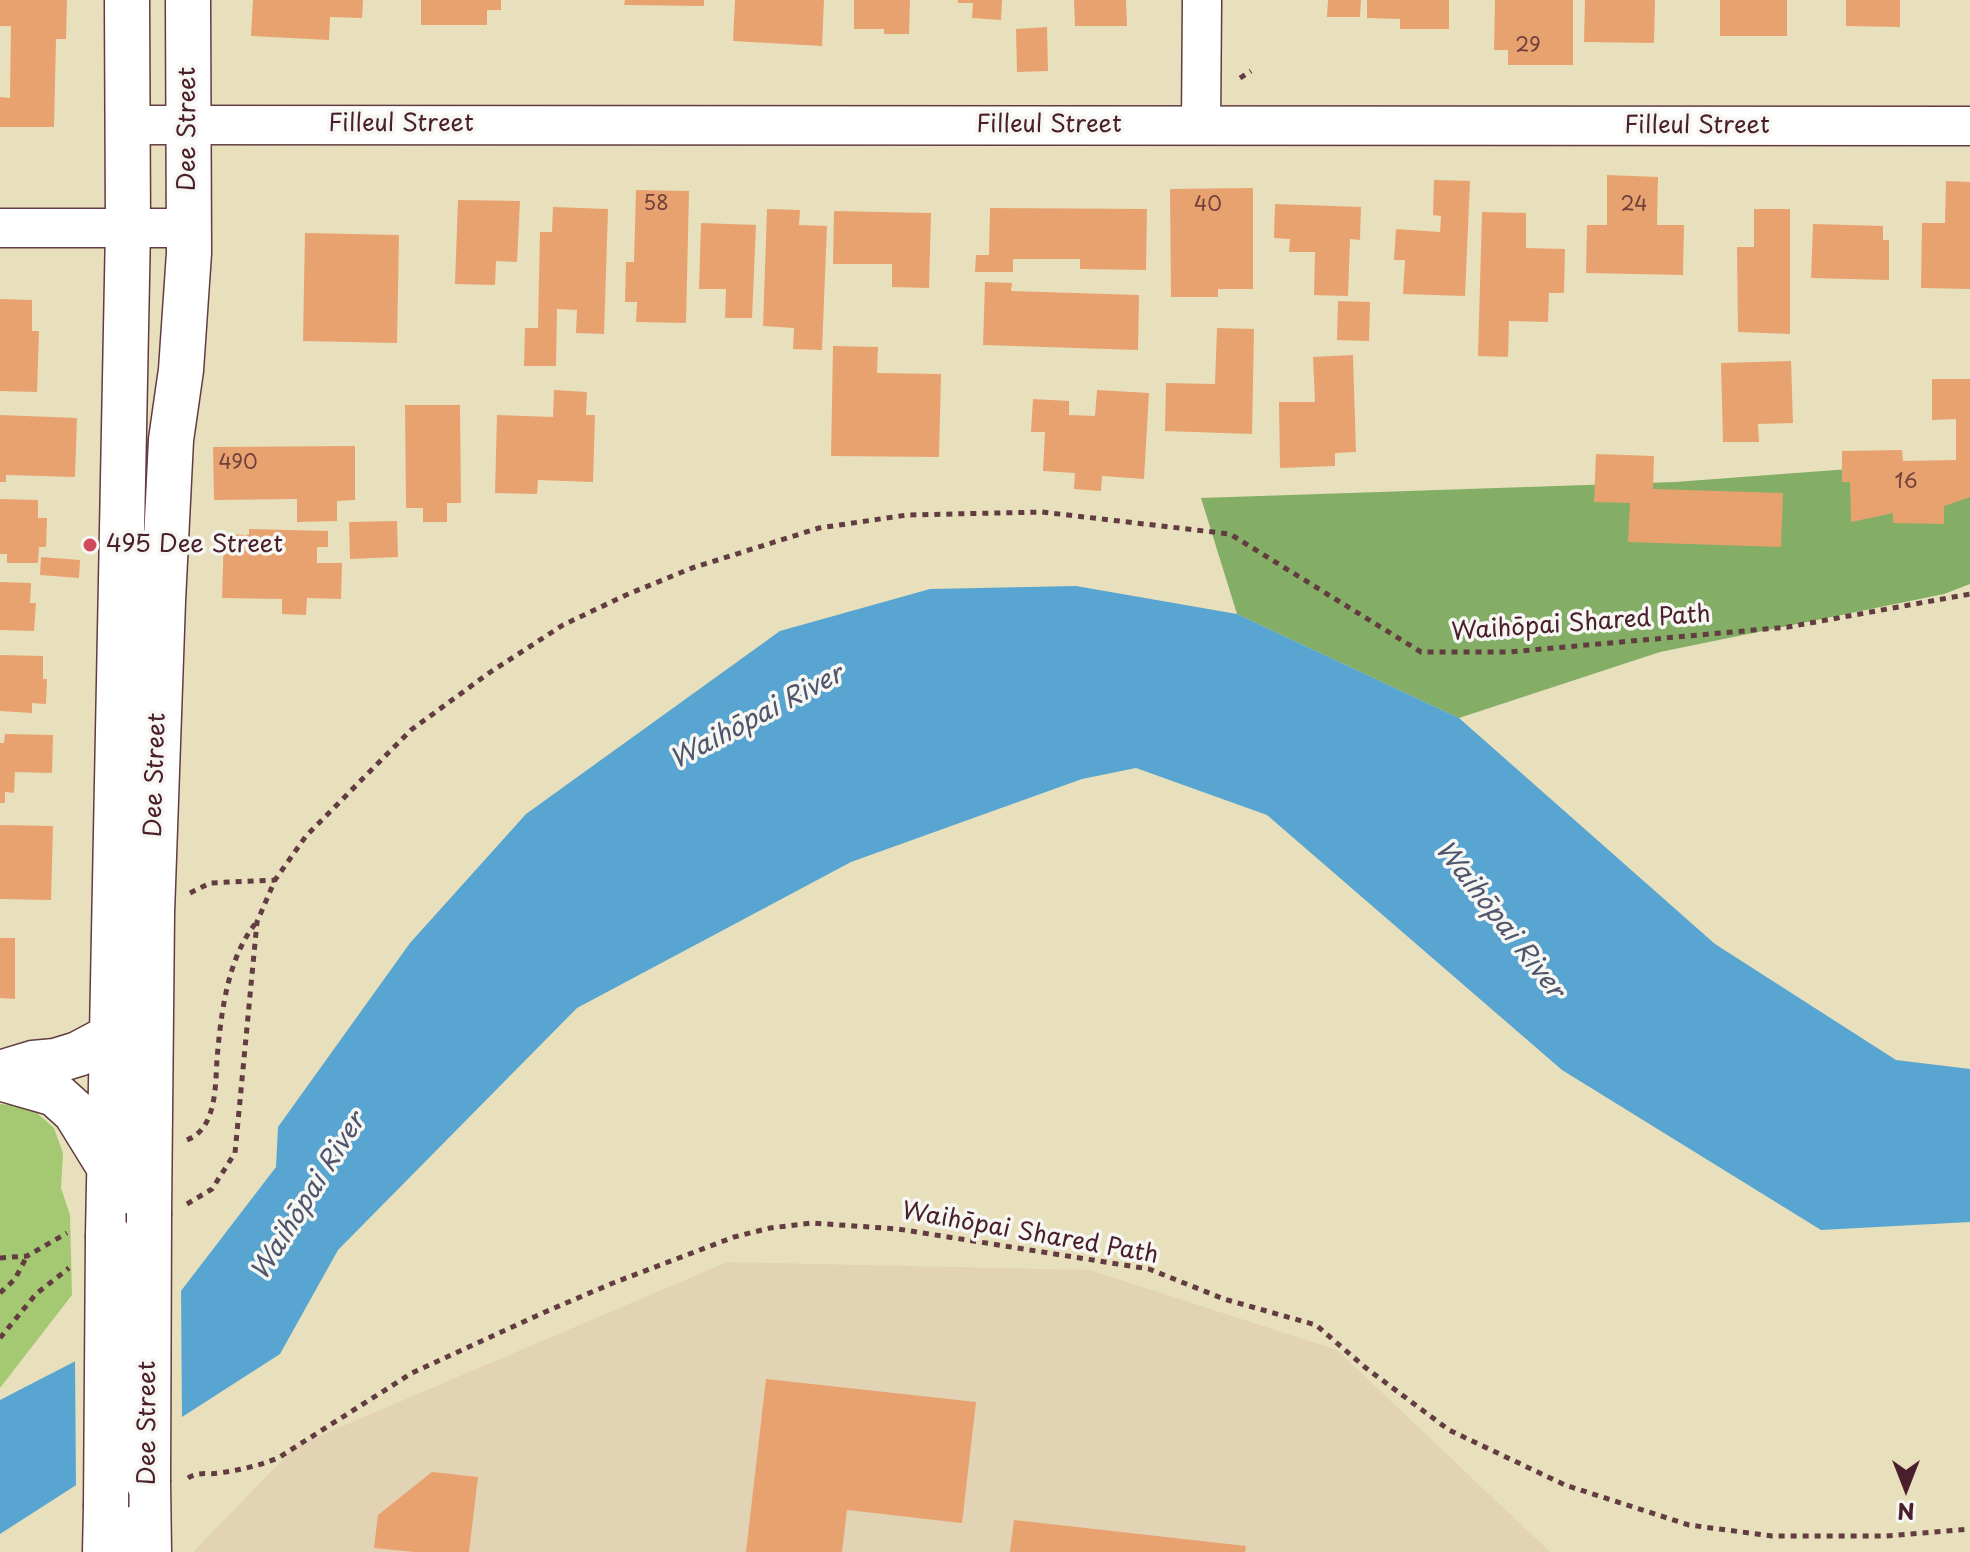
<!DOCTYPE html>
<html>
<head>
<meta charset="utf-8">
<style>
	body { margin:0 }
	#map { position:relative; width:1970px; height:1552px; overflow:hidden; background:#e8e0bc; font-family:"Playpen Sans",sans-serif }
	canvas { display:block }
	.north { position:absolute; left:1866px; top:1448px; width:80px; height:80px; -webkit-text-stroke:6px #f6f6f2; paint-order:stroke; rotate:180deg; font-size:22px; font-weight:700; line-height:32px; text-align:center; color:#4a1f2b }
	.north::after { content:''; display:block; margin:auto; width:28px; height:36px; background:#4a1f2b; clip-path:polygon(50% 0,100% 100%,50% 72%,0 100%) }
</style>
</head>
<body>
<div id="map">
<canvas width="1970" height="1552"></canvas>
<div class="north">N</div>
</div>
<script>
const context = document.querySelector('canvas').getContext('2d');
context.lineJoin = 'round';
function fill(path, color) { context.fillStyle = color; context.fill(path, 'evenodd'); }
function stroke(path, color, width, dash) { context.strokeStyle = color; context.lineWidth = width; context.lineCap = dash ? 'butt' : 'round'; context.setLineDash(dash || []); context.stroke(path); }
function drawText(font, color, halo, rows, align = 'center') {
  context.font = font + ' "Playpen Sans",sans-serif'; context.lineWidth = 7; context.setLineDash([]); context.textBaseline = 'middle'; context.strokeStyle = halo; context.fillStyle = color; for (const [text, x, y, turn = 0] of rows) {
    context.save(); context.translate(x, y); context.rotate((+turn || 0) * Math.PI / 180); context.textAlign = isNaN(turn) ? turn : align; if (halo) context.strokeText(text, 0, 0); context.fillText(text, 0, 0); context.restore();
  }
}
const built = new Path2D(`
	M 727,1262 L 1090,1270 L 1337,1350 L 1550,1552 L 193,1552 L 296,1446 Z`);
const green = new Path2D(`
	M 0,1104 L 11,1105 L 37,1113 L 54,1128 L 63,1153 L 61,1188 L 70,1215 L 72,1295 L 0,1388 Z`);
const forest = new Path2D(`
	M 1970,460 L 1970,584 L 1944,594 L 1660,652 L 1459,718 L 1237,614 L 1201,498 L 1675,482 Z`);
const water = new Path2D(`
	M 1076,586 L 1237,614 L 1459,718 L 1715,944 L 1896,1060 L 1970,1069 L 1970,1222 L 1821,1230 L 1562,1070 L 1267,815 L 1136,768 L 1082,779 L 851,862 L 577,1008 L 338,1250 L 280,1354 L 0,1534 L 0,1400 L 161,1317 L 276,1167 L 278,1127 L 410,943 L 526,814 L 780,631 L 930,589 Z`);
const pier = new Path2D(`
	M 181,1284 L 182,1422 L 76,1490 L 75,1357 L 158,1314 Z`);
const building = new Path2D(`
	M 0,0 L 67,0 L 66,39 L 56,39 L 54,127 L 0,127 L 0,97 L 10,98 L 11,26 L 0,26 Z
	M 253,0 L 363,0 L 362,18 L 330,17 L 329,40 L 251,36 Z
	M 421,0 L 501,0 L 501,10 L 487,10 L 487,25 L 421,25 Z
	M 625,0 L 704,0 L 704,6 L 624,5 Z
	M 735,0 L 824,0 L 822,46 L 733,41 Z
	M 854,0 L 910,0 L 909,34 L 884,34 L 884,29 L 854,29 Z
	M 958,0 L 1002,0 L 1001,20 L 972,18 L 973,3 L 958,3 Z
	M 1074,0 L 1126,0 L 1127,26 L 1075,26 Z
	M 1328,0 L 1361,0 L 1360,17 L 1327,17 Z
	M 1367,0 L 1449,0 L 1449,29 L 1400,29 L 1400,19 L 1367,18 Z
	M 1495,0 L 1573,0 L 1573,65 L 1508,65 L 1508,50 L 1494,50 Z
	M 1585,0 L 1655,0 L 1654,43 L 1584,42 Z
	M 1720,0 L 1787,0 L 1787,36 L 1720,36 Z
	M 1846,0 L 1900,0 L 1900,27 L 1846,26 Z
	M 1047,27 L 1048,71 L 1017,72 L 1016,29 Z
	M 1607,175 L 1658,177 L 1657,225 L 1684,225 L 1683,275 L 1586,273 L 1587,225 L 1607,225 Z
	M 1434,180 L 1470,181 L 1465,296 L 1403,294 L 1405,260 L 1394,260 L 1396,229 L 1440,232 L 1441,216 L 1433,215 Z
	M 1946,181 L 1970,182 L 1970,289 L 1921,288 L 1922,223 L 1945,223 Z
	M 1253,188 L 1253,289 L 1218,289 L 1218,297 L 1171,297 L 1170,189 Z
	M 636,190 L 689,191 L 686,323 L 636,322 L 637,302 L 625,302 L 626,262 L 634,262 Z
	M 458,200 L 520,201 L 517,262 L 496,261 L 495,285 L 455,284 Z
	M 1275,204 L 1361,207 L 1360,240 L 1350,239 L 1348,296 L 1314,295 L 1315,252 L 1289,252 L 1290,239 L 1274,238 Z
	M 553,207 L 608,209 L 604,334 L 576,333 L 577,310 L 557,309 L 556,366 L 524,366 L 525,328 L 538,328 L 540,232 L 552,232 Z
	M 990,208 L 1147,209 L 1146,270 L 1080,269 L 1080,259 L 1013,259 L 1013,272 L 975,272 L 976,255 L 989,255 Z
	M 767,209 L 800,210 L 799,225 L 827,226 L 822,350 L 793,349 L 794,328 L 763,326 Z
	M 1754,209 L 1790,209 L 1790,334 L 1738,332 L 1737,247 L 1754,247 Z
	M 834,211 L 931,213 L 929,288 L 892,287 L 892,264 L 833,264 Z
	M 1482,212 L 1526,213 L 1526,248 L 1565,249 L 1564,293 L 1549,293 L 1548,322 L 1509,321 L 1508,357 L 1478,356 Z
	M 701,223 L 756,225 L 752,318 L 725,318 L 726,289 L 699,289 Z
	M 1813,224 L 1883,226 L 1883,240 L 1889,240 L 1889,280 L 1811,278 Z
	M 305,233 L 399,235 L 397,343 L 303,341 Z
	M 985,282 L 1012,283 L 1011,291 L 1139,295 L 1138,350 L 983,345 Z
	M 0,299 L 32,300 L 32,331 L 39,331 L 37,392 L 0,391 Z
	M 1338,301 L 1370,302 L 1369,341 L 1337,340 Z
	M 1217,328 L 1254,329 L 1252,434 L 1165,431 L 1166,383 L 1215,384 Z
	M 833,346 L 878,347 L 877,373 L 941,374 L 939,457 L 831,456 Z
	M 1353,355 L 1356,452 L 1335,453 L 1335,466 L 1280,468 L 1279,402 L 1315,402 L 1313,357 Z
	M 1791,361 L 1793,423 L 1758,424 L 1759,442 L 1723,442 L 1721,363 Z
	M 1932,379 L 1970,379 L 1970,497 L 1944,506 L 1944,524 L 1893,523 L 1893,513 L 1851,522 L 1850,482 L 1842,482 L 1842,451 L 1902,450 L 1903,461 L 1956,460 L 1956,419 L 1932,420 Z
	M 554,390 L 587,392 L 586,415 L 595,415 L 593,482 L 538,480 L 537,494 L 495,493 L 497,415 L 553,417 Z
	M 1097,390 L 1149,393 L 1144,479 L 1102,476 L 1101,491 L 1074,489 L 1075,473 L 1043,471 L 1045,432 L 1031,432 L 1033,399 L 1069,401 L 1069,415 L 1095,416 Z
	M 405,405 L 460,405 L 461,503 L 447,503 L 447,522 L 423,522 L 423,508 L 406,508 Z
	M 0,415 L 77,418 L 75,477 L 6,475 L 6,482 L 0,482 Z
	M 355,446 L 355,500 L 337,501 L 337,521 L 297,522 L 297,499 L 214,500 L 213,447 Z
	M 1596,454 L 1654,456 L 1653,489 L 1783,493 L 1781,547 L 1628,542 L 1630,503 L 1594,502 Z
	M 0,499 L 38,500 L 38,518 L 47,518 L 46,547 L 39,547 L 38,563 L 7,563 L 7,554 L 0,554 Z
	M 397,521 L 398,557 L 350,559 L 349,522 Z
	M 249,529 L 328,531 L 328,547 L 317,547 L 317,563 L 342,563 L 341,599 L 307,598 L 306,615 L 282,614 L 282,599 L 222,598 L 224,534 L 249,535 Z
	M 41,557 L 80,560 L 79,578 L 40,575 Z
	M 0,582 L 31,583 L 30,603 L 36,603 L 34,631 L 0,630 Z
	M 0,655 L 43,656 L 43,679 L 47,679 L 46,704 L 32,703 L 32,713 L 0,711 Z
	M 5,734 L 53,735 L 52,773 L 15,772 L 14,793 L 5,792 L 5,803 L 0,803 L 0,743 L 4,743 Z
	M 0,825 L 53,826 L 51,900 L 0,899 Z
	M 0,938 L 15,938 L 15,999 L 0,998 Z
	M 766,1379 L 976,1402 L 962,1523 L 847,1510 L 842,1552 L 746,1552 Z
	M 432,1472 L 478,1477 L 469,1552 L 414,1552 L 374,1548 L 378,1515 Z
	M 1014,1520 L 1246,1546 L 1245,1552 L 1010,1552 Z`);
const path = new Path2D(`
	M 1240,78 L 1251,71
	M 190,893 L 210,883 L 275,880
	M 187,1140 C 199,1135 206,1126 210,1114 C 216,1097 216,1076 217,1059 C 221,1014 227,960 255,924
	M 187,1204 L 212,1189 L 235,1153 L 257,922 L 275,880 L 306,836 L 411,730 L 489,673 L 563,625 L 626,595 L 692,568 L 819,528 L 907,515 L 1042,512 L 1230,534 L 1421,652 L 1509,652 L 1788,627 L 1970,594
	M 0,1258 L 27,1256 L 67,1233
	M 0,1293 L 15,1279 L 27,1256
	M 0,1338 L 36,1294 L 69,1268
	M 188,1478 C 199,1471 207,1475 219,1473 C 240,1470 258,1466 278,1458 L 412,1373 L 545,1312 L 613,1283 L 734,1237 L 770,1228 L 812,1223 L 898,1229 L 1149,1269 L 1224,1299 L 1316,1325 L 1366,1368 L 1449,1430 L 1565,1485 L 1689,1525 L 1772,1536 L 1886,1536 L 1970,1529`);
const minor = new Path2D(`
	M 127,125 L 1970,126
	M 1201,125 L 1202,0
	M 0,228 L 189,228`);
const primary = new Path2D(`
	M 0,1073 L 33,1063 L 55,1061 L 78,1054 L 110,1037
	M 0,1078 L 55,1094 L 75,1112 L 109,1167
	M 149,1213 L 152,913 L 163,601 L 171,440 L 181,370 L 189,253 L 188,0
	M 108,1235 L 128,228 L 127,0
	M 148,1482 L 149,1552
	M 105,1552 L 106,1507`);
const primaryBridge = new Path2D(`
	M 148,1482 L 149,1213
	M 106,1507 L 108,1235`);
const markers = [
	[90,545,8,"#d1495b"]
];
const numberNames = [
	["29",1528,46],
	["58",656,204],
	["40",1208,205],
	["24",1634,205],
	["490",238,463],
	["16",1906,482]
];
const streetNames = [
	["Filleul Street",401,124],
	["Filleul Street",1049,125],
	["Filleul Street",1697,126],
	["Dee Street",188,129,-90],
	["Waihōpai Shared Path",1581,624,-4],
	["Dee Street",156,775,-88],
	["Waihōpai Shared Path",1030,1234,10],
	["Dee Street",148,1423,-90]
];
const poiNames = [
	["495 Dee Street",106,545]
];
const waterNames = [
	["Waihōpai River",757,718,-28],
	["Waihōpai River",1499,920,52],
	["Waihōpai River",309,1197,-58]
];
fill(built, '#e1d3b4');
fill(green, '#a5c973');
fill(forest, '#84ad65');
fill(water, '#58a5d1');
fill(pier, '#e8e0bc');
fill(building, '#e8a270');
stroke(minor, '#623c41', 41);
stroke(primary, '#623c41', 47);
stroke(path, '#623c41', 5, [6, 6]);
stroke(minor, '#fff', 38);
stroke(primary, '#fff', 44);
stroke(primaryBridge, '#623c41', 47, []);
stroke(primaryBridge, '#fff', 44);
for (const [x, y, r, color] of markers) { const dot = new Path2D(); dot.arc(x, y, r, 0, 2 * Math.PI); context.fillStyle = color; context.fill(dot); stroke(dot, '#f6f6f2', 3); }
drawText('20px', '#72403c', null, numberNames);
drawText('24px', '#4a1f2b', '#f6f6f2', streetNames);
drawText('24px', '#4a1f2b', '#f6f6f2', poiNames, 'left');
drawText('italic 26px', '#50556d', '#f6f6f2', waterNames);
</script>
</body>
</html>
